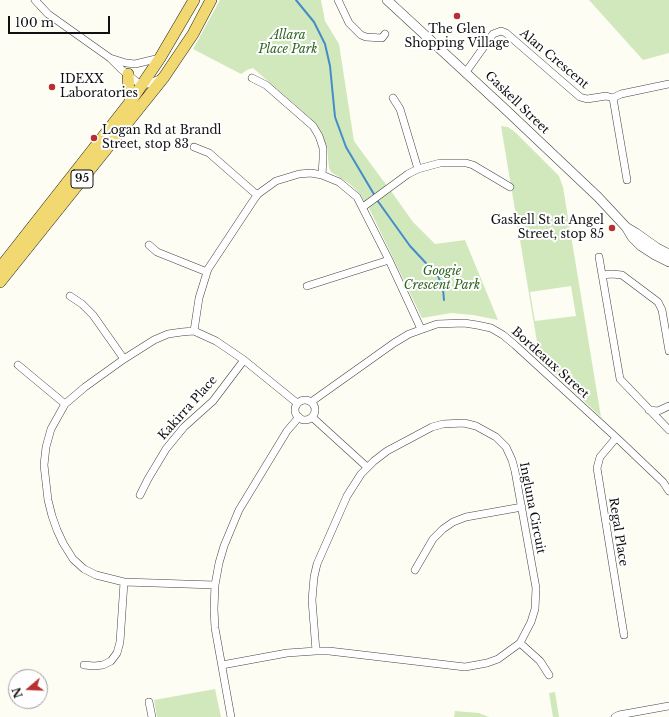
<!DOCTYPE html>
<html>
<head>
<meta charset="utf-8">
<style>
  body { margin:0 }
  #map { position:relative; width:669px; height:717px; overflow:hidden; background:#fefdf3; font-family:"Libre Baskerville",serif }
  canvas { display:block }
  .north { position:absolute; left:8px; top:669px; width:40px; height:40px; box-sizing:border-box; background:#fff; border:1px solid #9f9f9f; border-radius:50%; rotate:251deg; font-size:11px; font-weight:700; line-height:16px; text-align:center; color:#101010 }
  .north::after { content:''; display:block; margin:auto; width:14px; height:18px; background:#b92e2e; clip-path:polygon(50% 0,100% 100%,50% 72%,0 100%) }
  .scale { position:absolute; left:8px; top:16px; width:102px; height:18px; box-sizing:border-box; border:2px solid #101010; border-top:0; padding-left:5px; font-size:12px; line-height:14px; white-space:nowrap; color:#101010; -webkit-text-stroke:3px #fff; paint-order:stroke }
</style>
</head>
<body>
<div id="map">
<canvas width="669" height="717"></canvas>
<div class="north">N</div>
<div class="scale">100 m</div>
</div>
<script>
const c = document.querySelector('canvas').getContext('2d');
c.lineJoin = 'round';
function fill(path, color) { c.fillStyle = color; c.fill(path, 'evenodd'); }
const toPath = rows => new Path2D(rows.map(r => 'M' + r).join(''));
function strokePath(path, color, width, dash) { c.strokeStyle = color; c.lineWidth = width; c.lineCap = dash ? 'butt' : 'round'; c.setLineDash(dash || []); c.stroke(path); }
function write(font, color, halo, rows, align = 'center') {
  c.font = font + ' "Libre Baskerville",serif'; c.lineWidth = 4; c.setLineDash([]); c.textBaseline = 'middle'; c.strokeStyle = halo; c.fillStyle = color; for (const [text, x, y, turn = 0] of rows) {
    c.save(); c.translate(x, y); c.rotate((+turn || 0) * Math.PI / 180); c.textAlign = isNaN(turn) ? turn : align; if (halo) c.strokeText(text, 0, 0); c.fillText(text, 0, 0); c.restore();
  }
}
const green = toPath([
  [220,0,321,0,325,21,339,44,354,141,387,186,365,203,361,195,350,184,331,172,329,168,327,147,316,125,309,117,253,68,247,70,241,74,193,49],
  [589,0,669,0,669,53,643,60],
  [501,126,508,127,515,132,559,176,563,187,601,417,540,360],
  [571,286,576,316,535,321,530,292],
  [391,191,413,222,435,244,465,240,498,320,473,315,451,313,422,318,368,206],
  [215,689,221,717,157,717,154,700],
  [555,692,559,717,553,717,549,693],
  [455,711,479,713,489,717,454,717]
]);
const stream = toPath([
  [296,0,314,22,325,44,330,66,335,117,346,147,375,196],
  [377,200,410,246,438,276,443,289,444,300]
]);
const minor = toPath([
  [35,0,48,14,110,58,121,69,137,82,143,84,148,84,164,77],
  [338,0,349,23,361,35,366,37,382,38,385,34],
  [110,58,126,63,135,64,160,58],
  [466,72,493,34,501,31,506,33,580,97,587,99,606,96,613,98,621,94,669,84],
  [252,78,266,85,313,126,319,136,323,148,323,159,322,175],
  [393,98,400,109,418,169],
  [613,98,627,180],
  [194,147,209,153,257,195],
  [363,207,408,174,418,169,440,163,466,163,473,165,510,187],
  [149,245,157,252,207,272],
  [599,257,620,379,669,430],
  [602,275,612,274,622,275,658,302,662,310,669,351],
  [307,286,389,260],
  [70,296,82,304,93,315,124,359],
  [194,331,199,298,208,269,253,201,258,194,276,181,299,174,311,173,322,175,339,182,357,197,389,260,421,329],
  [18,365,65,404],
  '295 410a10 10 0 1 1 20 0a10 10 0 1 1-20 0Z',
  [311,402,394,343,409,334,437,324,464,323,477,325,491,328,503,335,515,345,620,441,663,482,669,491],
  [649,410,658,411,669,406],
  [312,417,367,467],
  [616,438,600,457,597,468,624,635],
  [140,495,148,479,166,449,184,427,213,401,244,360],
  [415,570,433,539,443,529,453,522,466,517,522,507],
  [215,585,124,582,96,575,84,569,73,559,63,543,57,530,52,516,48,500,44,465,46,447,51,429,65,404,85,387,124,359,154,340,168,334,182,332,194,331,216,341,244,360,297,403],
  [520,643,540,661,549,675],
  [84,665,94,666,103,665,111,661,117,653,120,642,124,582],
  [222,665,287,653,316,651,329,651,465,667,487,663,498,659,520,643,531,622,535,609,536,588,515,471,512,460,506,447,496,437,476,426,464,423,443,424,432,427,387,451,374,461,361,474,347,496,317,564,314,577,312,600,316,651],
  [149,702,152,717],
  [231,717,215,628,214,609,215,585,219,563,224,546,239,510,287,431,299,417],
  [615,717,619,715,669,706]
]);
const tertiary = toPath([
  [387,0,505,109,598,197,626,227,632,237,641,246,655,255,669,262],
  [626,227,636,233,657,248,669,254]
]);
const primary = toPath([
  [128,74,129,93,131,101],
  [0,268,131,101,160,58,194,0],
  [0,282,164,77,193,34,211,0]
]);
const markers = [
  [457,16,4,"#b92e2e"],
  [52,87,4,"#b92e2e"],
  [94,138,4,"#b92e2e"],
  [612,228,4,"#b92e2e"]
];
const shields = [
  [82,179,22]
];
const shieldNames = [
  ["95",82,179]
];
const poiNames = [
  ["The Glen",457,30,"center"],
  ["Shopping Village",457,44,"center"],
  ["IDEXX",60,80],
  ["Laboratories",60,94],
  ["Logan Rd at Brandl",102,131],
  ["Street, stop 83",102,145],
  ["Gaskell St at Angel",604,221,"right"],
  ["Street, stop 85",604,235,"right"]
];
const parkNames = [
  ["Allara",288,36],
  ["Place Park",288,50],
  ["Googie",442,272],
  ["Crescent Park",442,286]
];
const streetNames = [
  ["Alan Crescent",554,59,40],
  ["Gaskell Street",517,103,44],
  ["Bordeaux Street",550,363,42],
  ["Kakirra Place",188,408,-48],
  ["Ingluna Circuit",532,508,79],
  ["Regal Place",618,532,81]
];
fill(green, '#d1e8bd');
strokePath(stream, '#448cc7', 2);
strokePath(minor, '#434343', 8);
strokePath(tertiary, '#434343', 10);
strokePath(primary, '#212121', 12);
strokePath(minor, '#fff', 7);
strokePath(tertiary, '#fff', 9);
strokePath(primary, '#f1d870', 11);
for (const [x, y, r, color] of markers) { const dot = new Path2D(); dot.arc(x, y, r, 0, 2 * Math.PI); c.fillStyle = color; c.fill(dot); strokePath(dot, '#fff', 1.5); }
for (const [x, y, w] of shields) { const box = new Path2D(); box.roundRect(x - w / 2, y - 9, w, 18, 3); c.fillStyle = '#fff'; c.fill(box); strokePath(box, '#101010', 1); }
write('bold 11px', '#101010', null, shieldNames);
write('12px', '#101010', '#fff', poiNames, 'left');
write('italic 12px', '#2d6522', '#fff', parkNames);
write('12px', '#101010', '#fff', streetNames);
</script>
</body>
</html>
